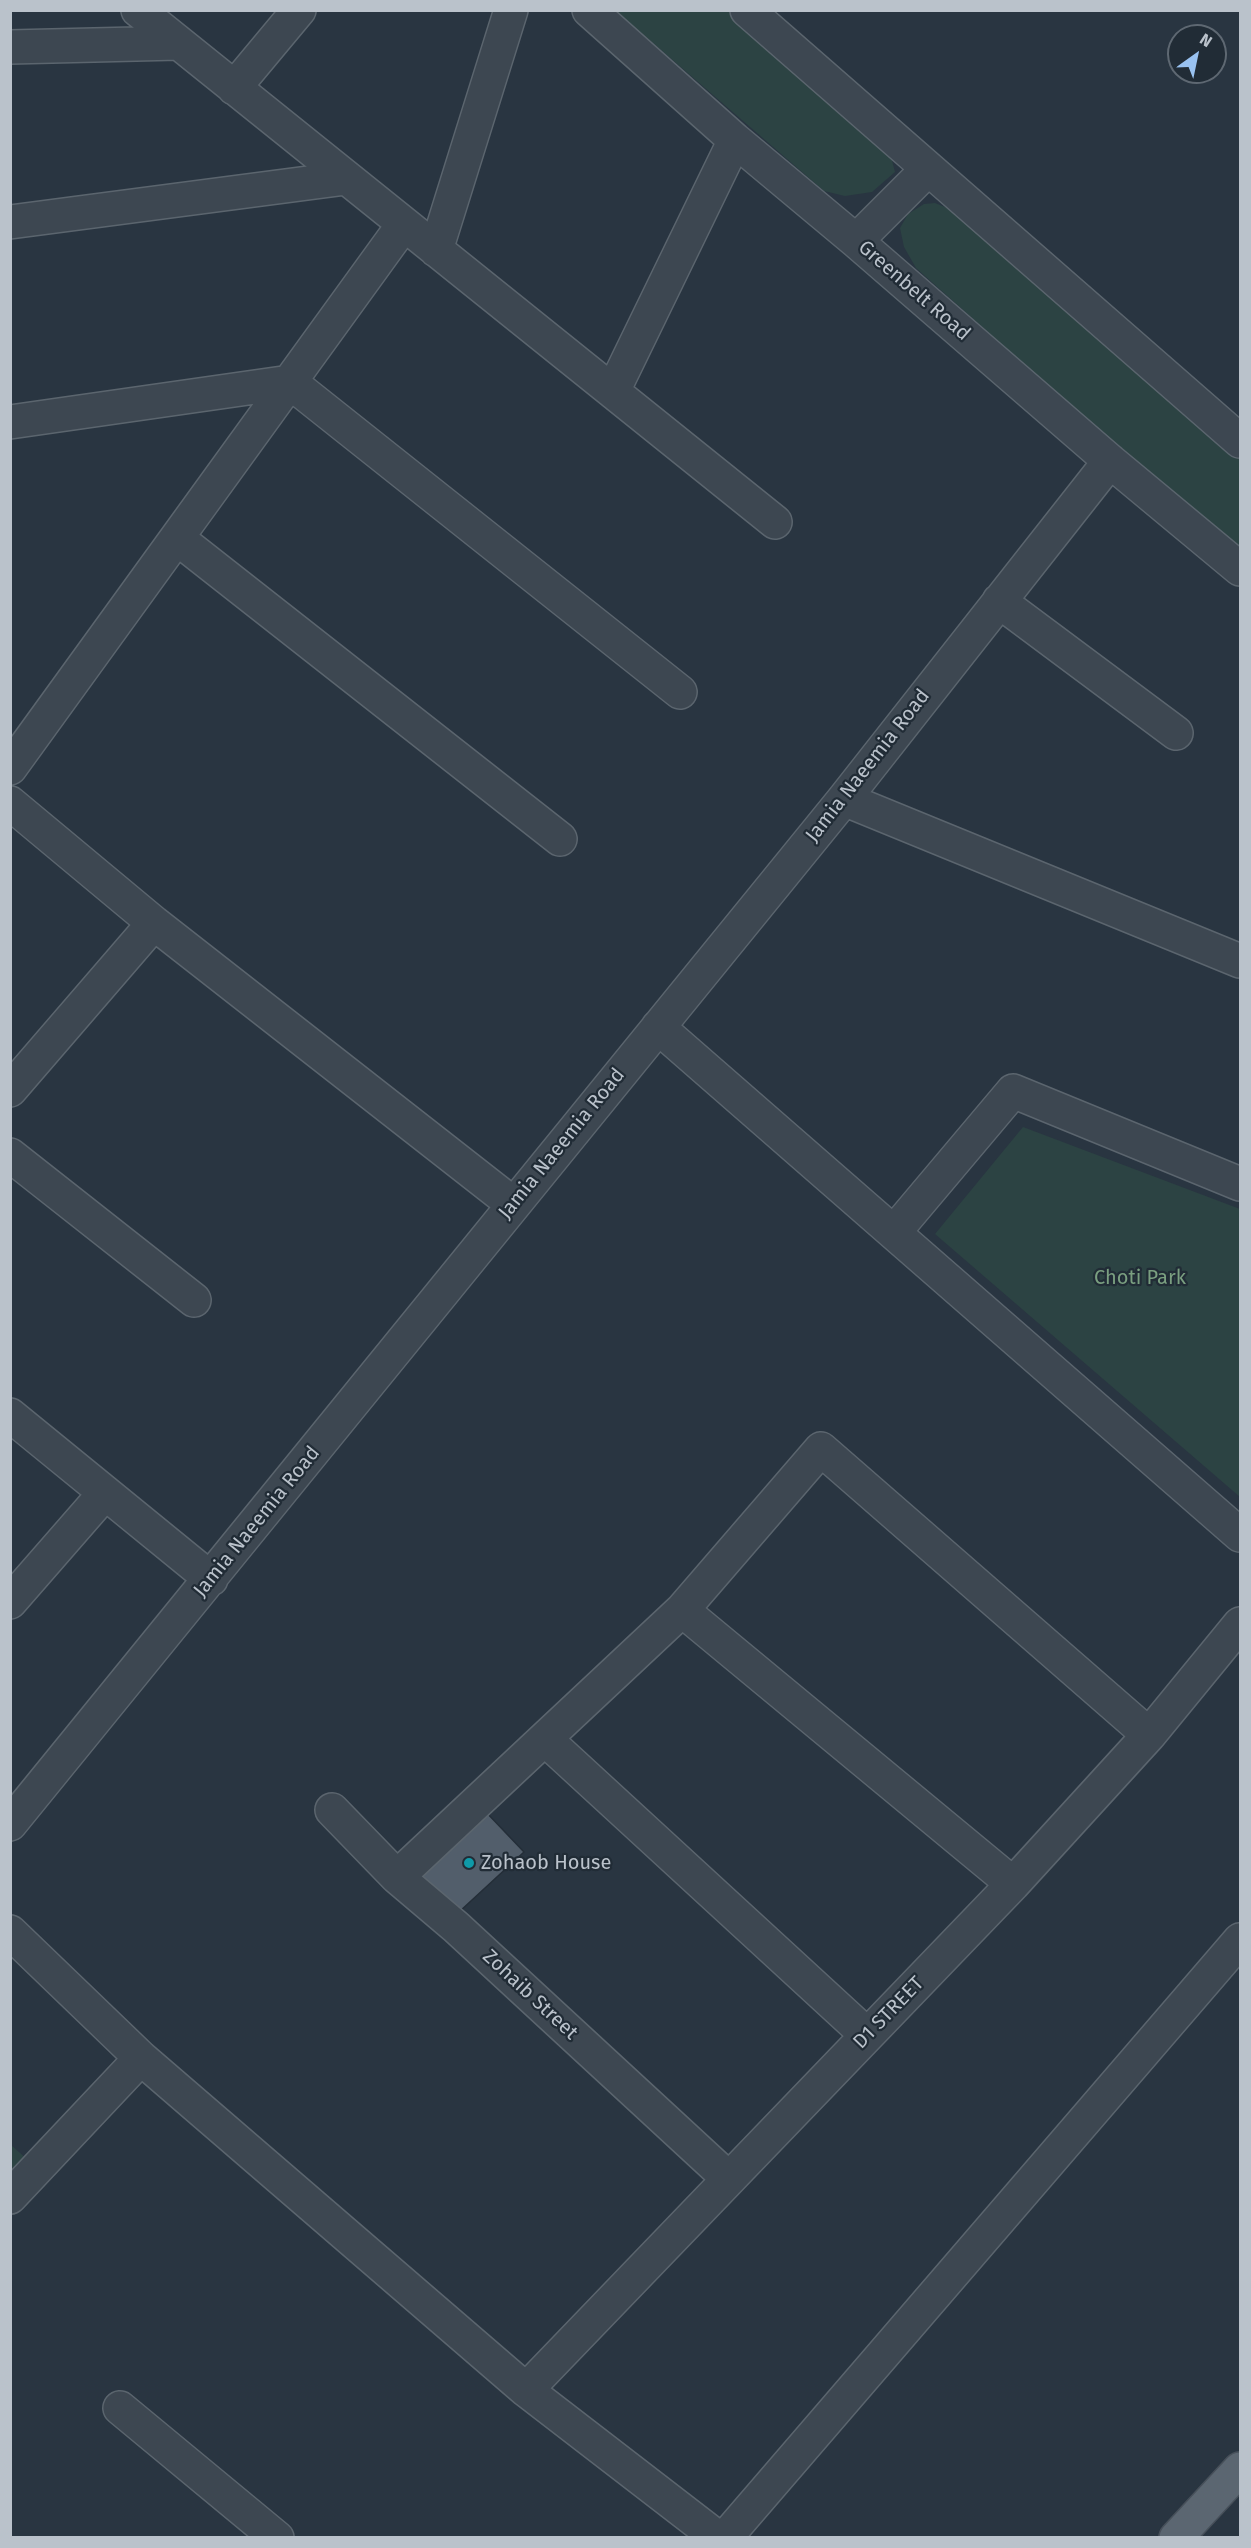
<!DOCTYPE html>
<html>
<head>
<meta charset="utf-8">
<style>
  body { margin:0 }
  #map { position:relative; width:1251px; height:2548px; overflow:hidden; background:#293541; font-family:"Fira Sans",sans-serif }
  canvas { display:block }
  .frame { position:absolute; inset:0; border:12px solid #bac2cb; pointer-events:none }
  .north { position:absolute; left:1167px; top:24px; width:60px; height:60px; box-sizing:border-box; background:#212c36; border:2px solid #5e6872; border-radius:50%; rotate:33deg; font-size:16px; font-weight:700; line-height:24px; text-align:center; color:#bac2cb }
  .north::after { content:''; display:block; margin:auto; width:21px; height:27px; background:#99c2f1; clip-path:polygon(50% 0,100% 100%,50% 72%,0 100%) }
</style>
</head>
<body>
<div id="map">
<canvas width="1251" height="2548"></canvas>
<div class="frame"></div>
<div class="north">N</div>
</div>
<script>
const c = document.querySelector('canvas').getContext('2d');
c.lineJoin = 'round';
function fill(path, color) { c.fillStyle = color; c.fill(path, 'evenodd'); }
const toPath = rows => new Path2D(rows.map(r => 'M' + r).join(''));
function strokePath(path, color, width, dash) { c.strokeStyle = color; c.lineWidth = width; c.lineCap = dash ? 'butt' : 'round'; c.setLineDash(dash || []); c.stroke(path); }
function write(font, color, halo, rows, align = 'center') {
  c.font = font + ' "Fira Sans",sans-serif'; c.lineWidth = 4.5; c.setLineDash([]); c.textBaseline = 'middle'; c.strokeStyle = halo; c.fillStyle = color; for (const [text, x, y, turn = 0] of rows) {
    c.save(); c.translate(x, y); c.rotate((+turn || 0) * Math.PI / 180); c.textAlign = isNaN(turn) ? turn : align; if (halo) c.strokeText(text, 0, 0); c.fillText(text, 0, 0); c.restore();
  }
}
const green = toPath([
  [616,11,735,11,890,153,895,172,872,192,845,196,824,191],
  [935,203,960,213,1240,457,1240,548,1123,452,916,268,904,247,900,228,908,214,924,204],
  [1023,1127,1240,1209,1240,1497,935,1234],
  [11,2145,37,2168,11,2197]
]);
const building = toPath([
  [485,1811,524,1852,459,1912,413,1874,485,1811]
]);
const minor = toPath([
  [138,10,775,522],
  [589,10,735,140,856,241,1110,461,1240,569],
  [747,10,1240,441],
  [10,47,178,43],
  [234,88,299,10],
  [10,222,346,178],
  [856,241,928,169],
  [436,250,511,10],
  [613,391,735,140],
  [10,422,290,382,680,692],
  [177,538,560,839],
  [999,601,1176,733],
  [10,768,404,224],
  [844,799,1240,961],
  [10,803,154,923,513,1204],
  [658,1027,1240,1535],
  [10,1090,154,923],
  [10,1155,194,1300],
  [895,1231,1013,1091,1240,1184],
  [10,1415,211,1579],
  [10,1602,105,1493],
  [682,1610,1013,1884],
  [545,1739,867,2035],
  [332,1810,397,1877,456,1927,729,2179],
  [10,1824,844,799,1110,461],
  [397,1877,682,1610,821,1449,1149,1735],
  [10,1932,141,2058,526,2390,718,2538],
  [10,2197,141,2058],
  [526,2390,1013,1884,1149,1735,1240,1624],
  [120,2408,277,2538],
  [725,2538,1240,1940]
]);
const major = toPath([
  [1176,2538,1240,2469]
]);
const markers = [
  [469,1863,6,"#0f9aa8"]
];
const streetNames = [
  ["Greenbelt Road",914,291,41],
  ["Jamia Naeemia Road",868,766,-52],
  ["Jamia Naeemia Road",562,1144,-51],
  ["Jamia Naeemia Road",257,1522,-51],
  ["Zohaib Street",530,1995,43],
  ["D1 STREET",889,2013,-46]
];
const parkNames = [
  ["Choti Park",1140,1278]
];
const poiNames = [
  ["Zohaob House",481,1863]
];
fill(green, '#2c4343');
fill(building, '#525e6b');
strokePath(building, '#242e38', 1.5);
strokePath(minor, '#5b656e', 36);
strokePath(major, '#47505a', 36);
strokePath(minor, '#3d4751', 33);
strokePath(major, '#5b6671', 33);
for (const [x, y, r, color] of markers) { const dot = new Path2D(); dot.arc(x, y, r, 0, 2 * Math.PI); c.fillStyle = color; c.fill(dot); strokePath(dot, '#212c36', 2); }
write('20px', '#bac2cb', '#212c36', streetNames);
write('20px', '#7a9f80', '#212c36', parkNames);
write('20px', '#bac2cb', '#212c36', poiNames, 'left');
</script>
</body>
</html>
